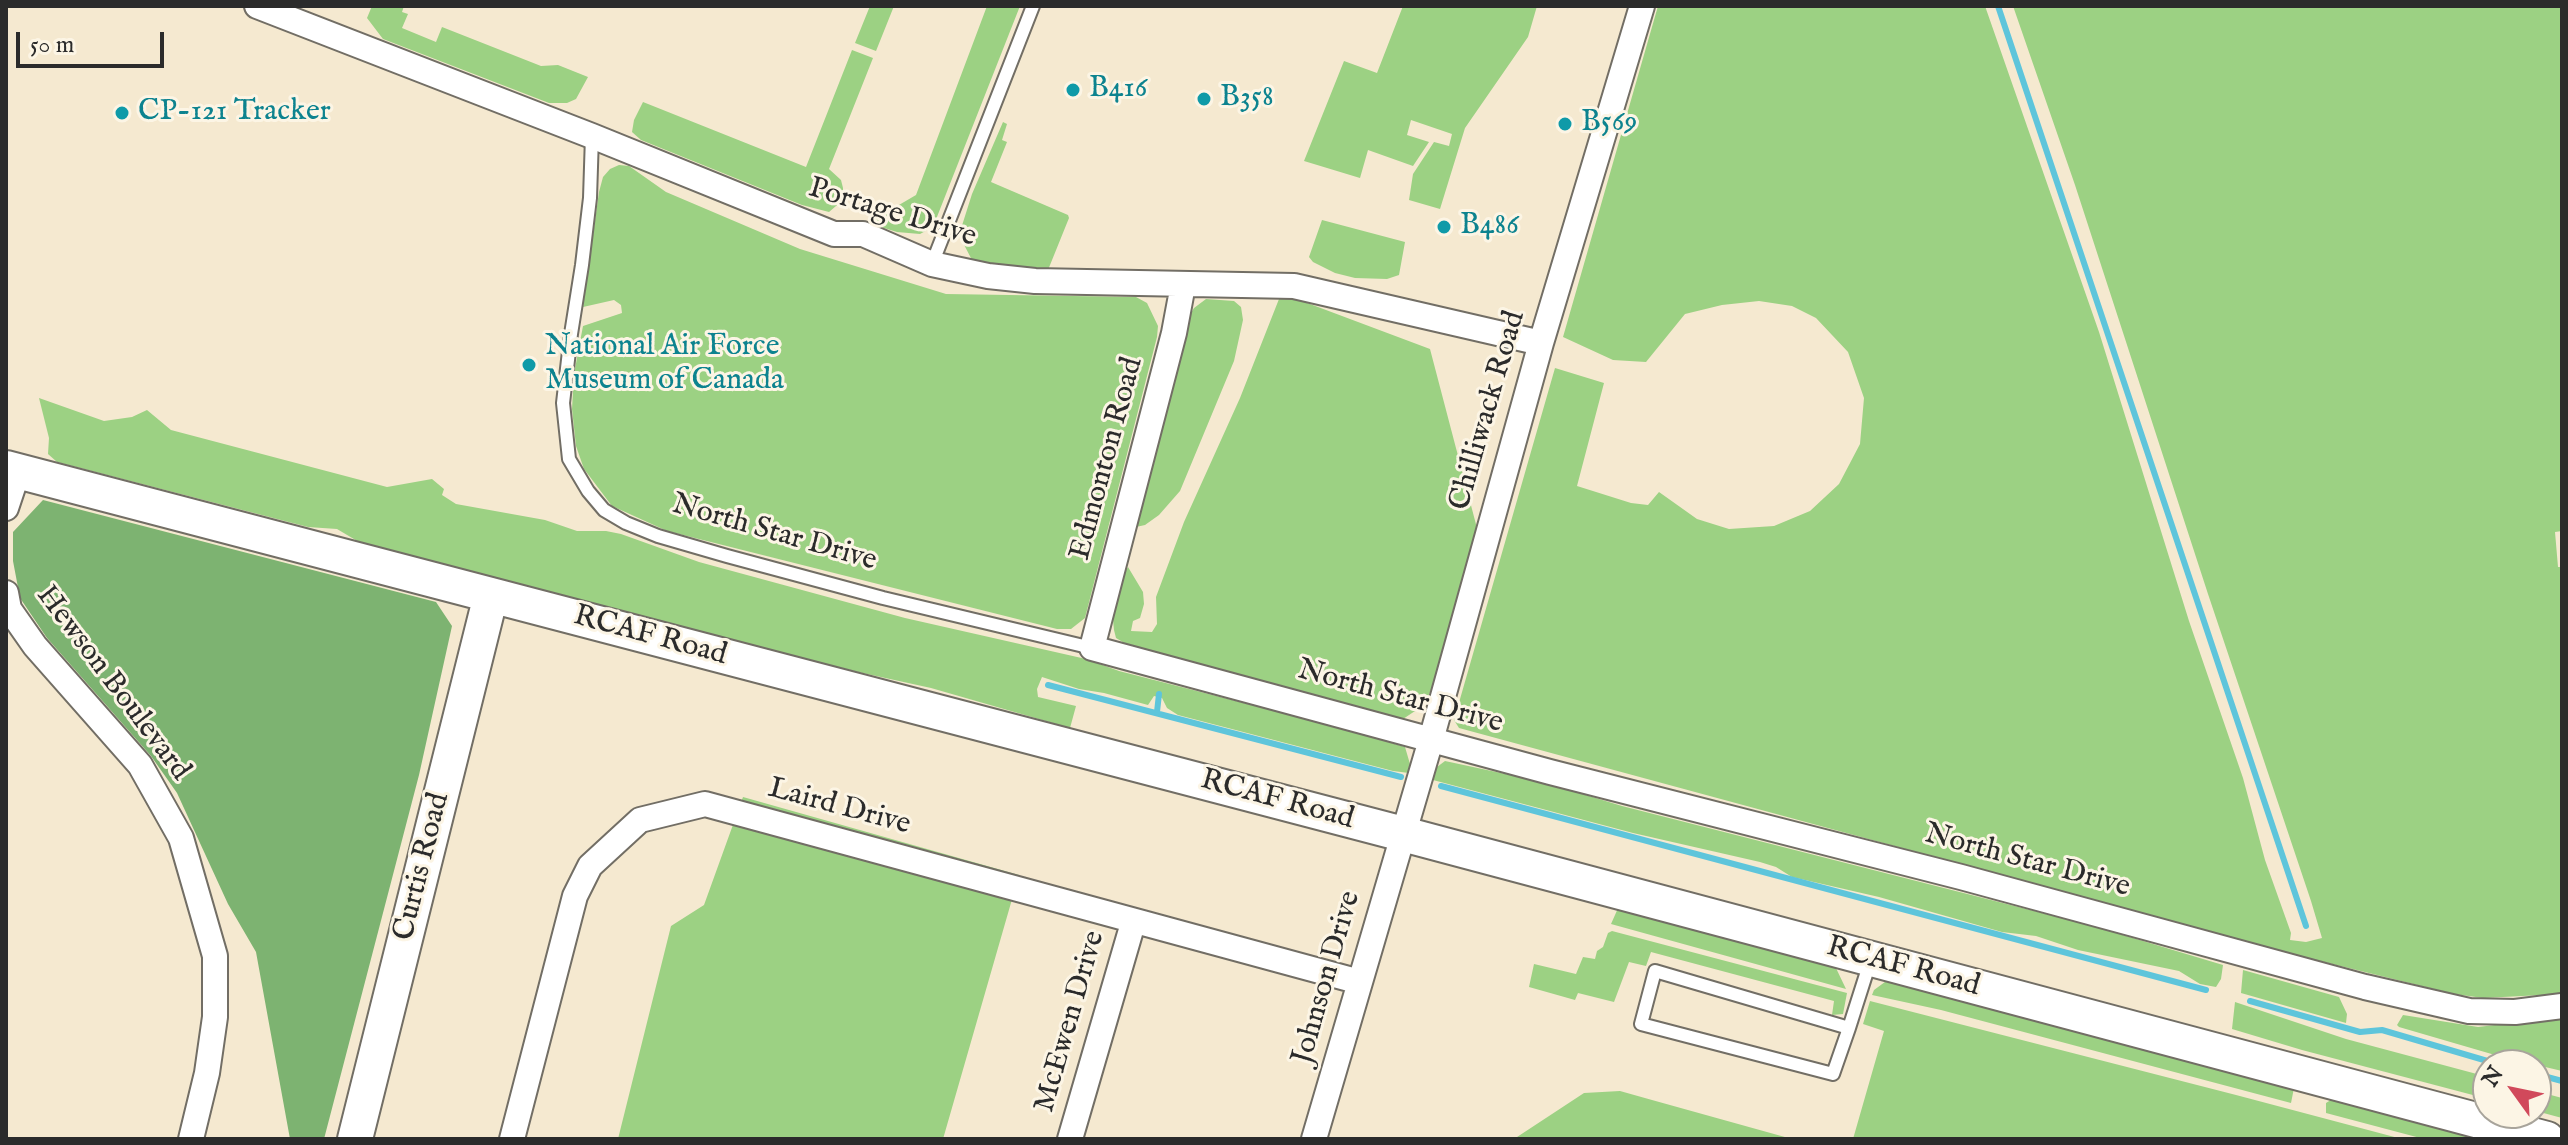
<!DOCTYPE html>
<html>
<head>
<meta charset="utf-8">
<style>
  body { margin:0 }
  #map { position:relative; width:2568px; height:1145px; overflow:hidden; background:#f5e9d0; font-family:"IM FELL English",serif }
  canvas { display:block }
  .frame { position:absolute; inset:0; border:8px solid #2b2b2b; pointer-events:none }
  .north { position:absolute; left:2472px; top:1049px; width:80px; height:80px; box-sizing:border-box; background:#fcf5e5; border:2px solid #a8a49b; border-radius:50%; rotate:303deg; font-size:22px; font-weight:700; line-height:32px; text-align:center; color:#2b2b2b }
  .north::after { content:''; display:block; margin:auto; width:28px; height:36px; background:#d1495b; clip-path:polygon(50% 0,100% 100%,50% 72%,0 100%) }
  .scale { position:absolute; left:16px; top:32px; width:148px; height:36px; box-sizing:border-box; border:4px solid #2b2b2b; border-top:0; padding-left:10px; font-size:24px; line-height:28px; white-space:nowrap; color:#2b2b2b; -webkit-text-stroke:6px #fcf5e5; paint-order:stroke }
</style>
</head>
<body>
<div id="map">
<canvas width="2568" height="1145"></canvas>
<div class="frame"></div>
<div class="north">N</div>
<div class="scale">50 m</div>
</div>
<script>
const c = document.querySelector('canvas').getContext('2d');
c.lineJoin = 'round';
function fill(path, color) { c.fillStyle = color; c.fill(path, 'evenodd'); }
const toPath = rows => new Path2D(rows.map(r => 'M' + r).join(''));
function strokePath(path, color, width, dash) { c.strokeStyle = color; c.lineWidth = width; c.lineCap = dash ? 'butt' : 'round'; c.setLineDash(dash || []); c.stroke(path); }
function write(font, color, halo, rows, align = 'center') {
  c.font = font + ' "IM FELL English",serif'; c.lineWidth = 6; c.setLineDash([]); c.textBaseline = 'middle'; c.strokeStyle = halo; c.fillStyle = color; for (const [text, x, y, turn = 0] of rows) {
    c.save(); c.translate(x, y); c.rotate((+turn || 0) * Math.PI / 180); c.textAlign = isNaN(turn) ? turn : align; if (halo) c.strokeText(text, 0, 0); c.fillText(text, 0, 0); c.restore();
  }
}
const green = toPath([
  [372,6,404,6,402,12,408,14,402,28,436,42,442,27,541,66,558,65,588,77,576,99,567,103,549,103,383,39,367,18],
  [870,6,894,6,876,51,855,43],
  [987,6,1020,6,933,227,920,234,897,232,871,224,875,219,916,195],
  [1403,6,1537,6,1528,37,1465,128,1440,209,1409,200,1413,174,1434,142,1449,146,1452,134,1411,120,1407,135,1429,142,1413,166,1368,150,1360,178,1304,161,1344,61,1377,73],
  [1658,6,1985,6,2099,332,2189,621,2243,778,2265,860,2291,933,2290,940,2306,942,2322,938,2311,901,2208,594,2075,185,2013,6,2562,6,2562,531,2555,532,2558,567,2562,567,2562,994,2483,998,2454,994,2300,956,1459,728,1454,720,1555,368,1604,383,1577,486,1631,503,1648,505,1659,492,1697,519,1729,529,1774,526,1810,511,1839,484,1860,444,1864,398,1848,352,1816,318,1792,306,1759,301,1722,305,1685,314,1646,362,1613,360,1563,337],
  [852,50,873,58,829,169,841,180,843,188,843,200,829,212,802,205,641,140,632,132,634,120,643,102,806,167],
  [1003,122,1007,124,1002,140,1007,142,991,182,1068,215,1069,218,1048,270,973,262,959,235,972,194],
  [619,165,629,166,666,192,800,249,946,294,1136,297,1147,303,1158,326,1157,337,1085,618,1071,629,1057,629,667,531,612,506,584,469,576,446,572,409,574,374,583,326,622,313,621,305,614,300,583,307,599,192,603,177,610,169],
  [1322,220,1405,242,1399,275,1387,279,1355,278,1335,273,1313,262,1309,257],
  [1294,298,1430,349,1478,532,1434,683,1427,699,1418,709,1403,719,1131,647,1116,638,1114,630,1112,609,1121,580,1128,567,1143,592,1144,604,1140,618,1133,621,1131,631,1152,632,1157,624,1156,597,1184,522,1240,398,1279,299],
  [1206,299,1234,301,1241,307,1243,320,1234,361,1180,491,1159,515,1145,525,1136,527,1188,318,1194,308],
  [39,398,104,421,132,417,147,410,171,430,387,487,432,479,444,489,442,495,456,504,545,520,577,531,606,531,621,534,699,562,905,618,1086,659,1119,671,1337,727,1405,747,1410,764,1409,773,1393,771,1178,715,1167,708,1162,698,1154,696,1148,705,1104,693,1079,689,1042,677,1037,689,1038,697,1076,706,1070,728,931,688,858,672,655,621,364,545,337,529,308,527,57,462,48,454,49,438],
  [1445,761,1543,782,1622,806,2093,926,2223,965,2221,979,2216,987,2200,984,2179,971,2078,950,2036,936,2002,932,1879,897,1792,877,1776,867,1760,862,1633,833,1433,780,1437,767],
  [743,797,1019,875,943,1139,618,1139,671,926,704,905],
  [1619,906,1835,966,1846,989,1611,924],
  [1612,931,1847,993,1843,1014,1832,1015,1834,1001,1651,952,1646,966,1629,962,1614,1002,1578,993,1575,1000,1529,987,1534,964,1576,974,1583,957,1595,959,1597,951,1603,947,1608,933],
  [2243,970,2339,997,2347,1014,2346,1023,2241,993],
  [1889,979,2294,1088,2291,1103,1941,1010,1872,995,1874,990],
  [1870,1001,2236,1095,2402,1139,1853,1139,1884,1031,1863,1024],
  [2235,1002,2346,1039,2488,1077,2488,1099,2302,1050,2232,1029],
  [2403,1015,2478,1027,2562,1017,2562,1071,2495,1055,2399,1027,2397,1025],
  [1620,1091,1652,1100,1792,1139,1514,1139,1584,1093],
  [2536,1091,2562,1098,2562,1118,2536,1111],
  [2334,1098,2495,1139,2424,1139,2326,1113,2326,1103]
]);
const forest = toPath([
  [43,500,436,602,452,626,419,775,324,1139,290,1139,256,952,228,904,177,793,151,756,47,638,20,598,13,561,13,532]
]);
const stream = toPath([
  [1998,6,2306,926],
  [1048,685,1401,777],
  [1157,712,1159,694],
  [1441,786,2206,990],
  [2250,1001,2360,1032,2382,1030,2501,1065],
  [2536,1074,2562,1081]
]);
const service = toPath([
  [592,136,590,198,582,265,571,334,563,403,569,459,588,491,604,510,626,523,658,536,727,556,883,598,1092,648],
  [932,264,1033,6],
  [1849,1028,1833,1074,1641,1024,1655,971,1849,1028,1870,962]
]);
const minor = toPath([
  [257,6,592,136,834,234,863,234,932,264,988,276,1035,281,1294,286,1541,343],
  [1183,285,1174,333,1092,648,1550,772,1961,877,2365,987,2469,1011,2515,1012,2562,1006],
  [6,508,18,472],
  [6,593,9,609,35,646,140,765,181,838,215,956,215,1017,207,1073,191,1139],
  [512,1139,575,896,590,866,640,820,705,804,1360,982],
  [1070,1139,1133,923],
  [1314,1139,1431,740,1541,343,1642,6]
]);
const secondary = toPath([
  [6,468,1403,834,2547,1139],
  [355,1139,491,595]
]);
const markers = [
  [1073,90,8,"#0f9aa8"],
  [1204,99,8,"#0f9aa8"],
  [122,113,8,"#0f9aa8"],
  [1565,124,8,"#0f9aa8"],
  [1444,227,8,"#0f9aa8"],
  [529,365,8,"#0f9aa8"]
];
const cultureNames = [
  ["B416",1089,90],
  ["B358",1220,99],
  ["CP-121 Tracker",138,113],
  ["B569",1581,124],
  ["B486",1460,227],
  ["National Air Force",545,348],
  ["Museum of Canada",545,382]
];
const streetNames = [
  ["Portage Drive",892,214,17],
  ["Chilliwack Road",1489,411,-74],
  ["Edmonton Road",1108,459,-75],
  ["North Star Drive",774,534,16],
  ["RCAF Road",650,637,15],
  ["Hewson Boulevard",112,684,53],
  ["North Star Drive",1400,698,15],
  ["RCAF Road",1277,801,15],
  ["Laird Drive",839,808,15],
  ["North Star Drive",2027,862,15],
  ["Curtis Road",423,867,-76],
  ["RCAF Road",1903,968,15],
  ["Johnson Drive",1328,978,-74],
  ["McEwen Drive",1071,1022,-74]
];
fill(green, '#9cd183');
fill(forest, '#7db371');
strokePath(stream, '#5ec5db', 6);
strokePath(service, '#726e65', 16);
strokePath(minor, '#726e65', 28);
strokePath(secondary, '#726e65', 38);
strokePath(service, '#fff', 12);
strokePath(minor, '#fff', 24);
strokePath(secondary, '#fff', 34);
for (const [x, y, r, color] of markers) { const dot = new Path2D(); dot.arc(x, y, r, 0, 2 * Math.PI); c.fillStyle = color; c.fill(dot); strokePath(dot, '#fcf5e5', 3); }
write('30px', '#0d838f', '#fcf5e5', cultureNames, 'left');
write('30px', '#2b2b2b', '#fcf5e5', streetNames);
</script>
</body>
</html>
